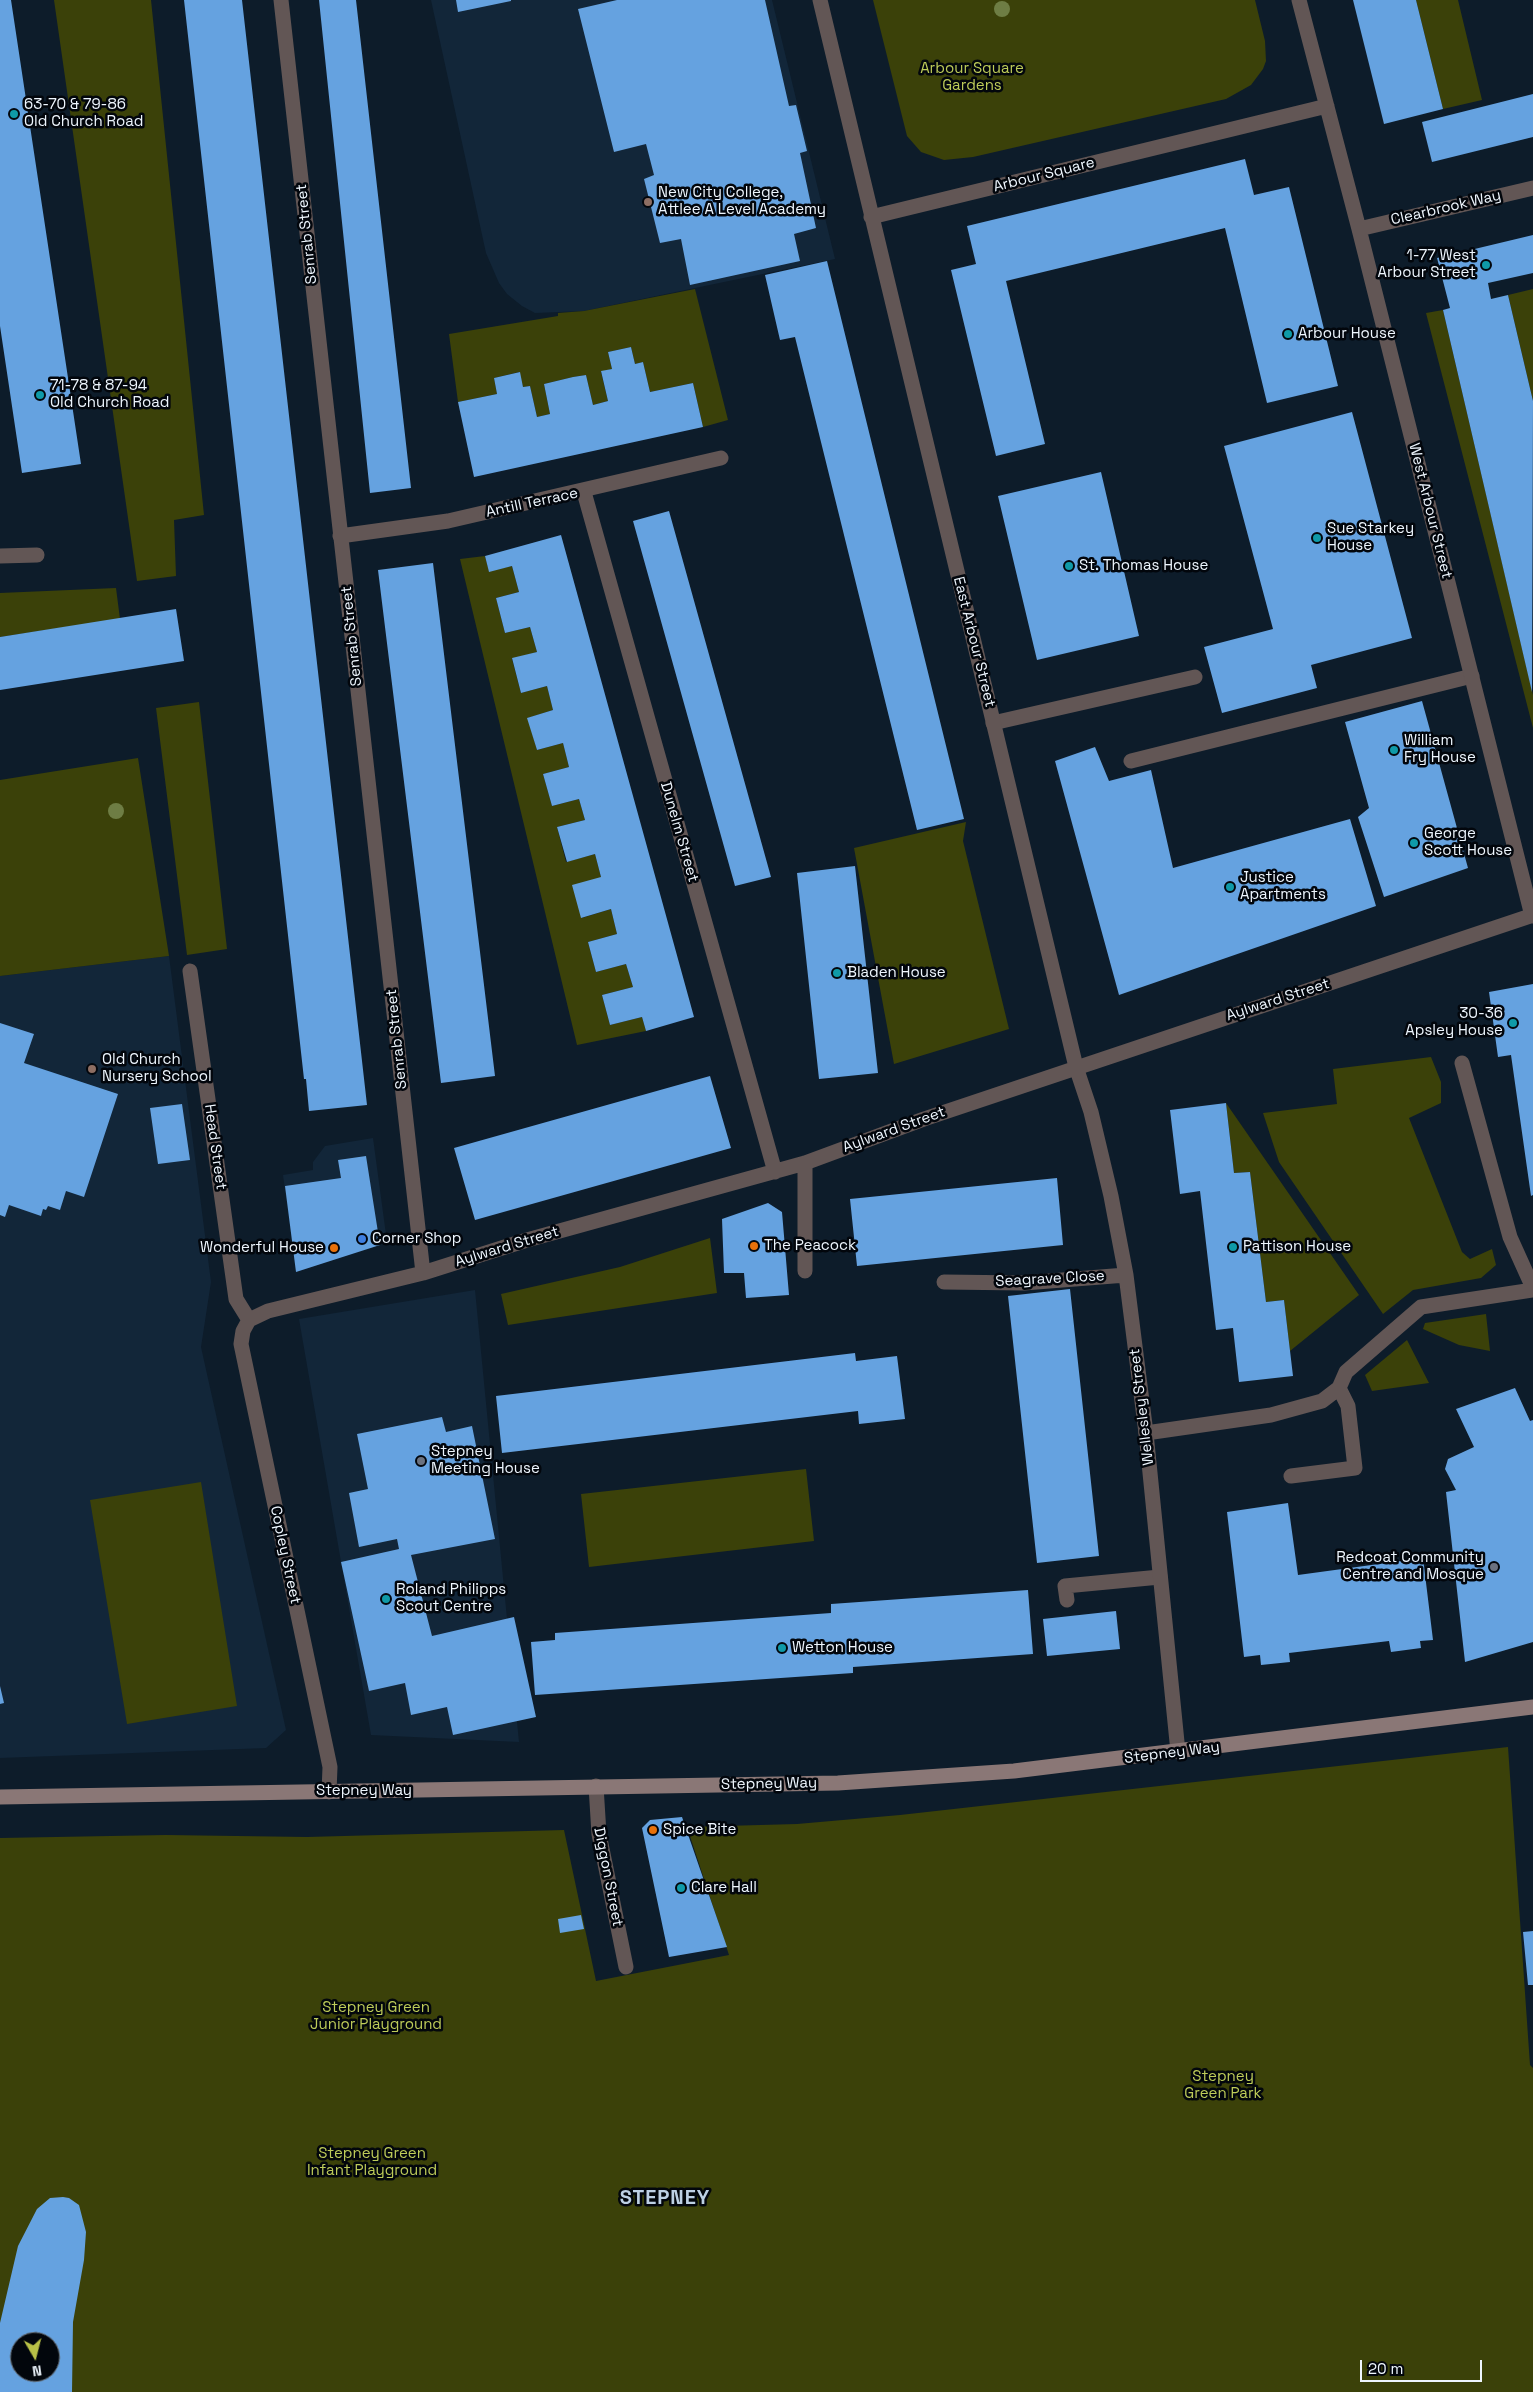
<!DOCTYPE html>
<html>
<head>
<meta charset="utf-8">
<style>
  body { margin:0 }
  #map { position:relative; width:1533px; height:2392px; overflow:hidden; background:#0d1c2a; font-family:"Space Grotesk",sans-serif }
  canvas { display:block }
  .north { position:absolute; left:10px; top:2332px; width:50px; height:50px; box-sizing:border-box; background:#02060c; border:1px solid #60666d; border-radius:50%; rotate:172deg; font-size:14px; font-weight:700; line-height:20px; text-align:center; color:#eef6fe }
  .north::after { content:''; display:block; margin:auto; width:18px; height:22px; background:#b8c147; clip-path:polygon(50% 0,100% 100%,50% 72%,0 100%) }
  .scale { position:absolute; left:1360px; top:2360px; width:122px; height:22px; box-sizing:border-box; border:2px solid #eef6fe; border-top:0; padding-left:6px; font-size:15px; line-height:18px; white-space:nowrap; color:#eef6fe; -webkit-text-stroke:4px #02060c; paint-order:stroke }
</style>
</head>
<body>
<div id="map">
<canvas width="1533" height="2392"></canvas>
<div class="north">N</div>
<div class="scale">20 m</div>
</div>
<script>
const c = document.querySelector('canvas').getContext('2d');
c.lineJoin = 'round';
function fill(path, color) { c.fillStyle = color; c.fill(path, 'evenodd'); }
const toPath = rows => new Path2D(rows.map(r => 'M' + r).join(''));
function strokePath(path, color, width, dash) { c.strokeStyle = color; c.lineWidth = width; c.lineCap = dash ? 'butt' : 'round'; c.setLineDash(dash || []); c.stroke(path); }
function write(font, color, halo, rows, align = 'center') {
  c.font = font + ' "Space Grotesk",sans-serif'; c.lineWidth = 5; c.setLineDash([]); c.textBaseline = 'middle'; c.strokeStyle = halo; c.fillStyle = color; for (const [text, x, y, turn = 0] of rows) {
    c.save(); c.translate(x, y); c.rotate((+turn || 0) * Math.PI / 180); c.textAlign = isNaN(turn) ? turn : align; if (halo) c.strokeText(text, 0, 0); c.fillText(text, 0, 0); c.restore();
  }
}
const built = toPath([
  [431,0,772,0,835,259,584,311,535,313,522,306,507,294,499,283,486,253],
  [169,956,211,1282,201,1347,286,1730,266,1748,0,1758,0,976],
  [373,1138,387,1242,296,1272,283,1175,313,1170,313,1162,325,1146],
  [475,1290,519,1742,371,1735,299,1319]
]);
const green = toPath([
  [54,0,151,0,204,515,174,520,176,576,137,581],
  [873,0,1255,0,1265,41,1266,61,1263,69,1251,85,1226,99,973,157,944,160,921,152,907,136],
  [1416,0,1458,0,1482,100,1443,109],
  [695,289,728,420,703,427,693,383,650,392,643,362,635,364,631,347,608,352,612,369,601,372,608,401,593,405,586,375,573,377,544,384,550,414,537,417,530,386,523,387,519,372,494,378,497,394,458,402,449,334,558,316,558,313,584,311],
  [1533,289,1533,401,1508,295],
  [1443,310,1533,695,1533,728,1426,313],
  [485,556,489,571,512,566,519,592,496,598,505,633,530,627,537,652,512,659,521,693,547,686,553,710,528,718,537,750,563,743,569,767,543,774,552,806,579,799,585,820,557,827,566,862,595,854,601,877,582,918,611,909,617,934,588,942,596,972,626,964,633,987,602,995,610,1025,642,1017,646,1031,577,1045,460,559],
  [116,588,120,619,0,637,0,593],
  [199,702,227,949,187,955,156,708],
  [138,758,169,956,0,976,0,780],
  [966,822,963,841,1009,1029,894,1064,854,848],
  [1431,1057,1441,1082,1441,1103,1409,1118,1462,1252,1470,1259,1492,1249,1496,1265,1481,1278,1413,1290,1383,1314,1279,1162,1263,1113,1337,1104,1333,1069],
  [1226,1103,1359,1295,1290,1351,1284,1300,1266,1302,1250,1172,1234,1173],
  [710,1238,717,1293,508,1325,501,1294,620,1267],
  [1486,1314,1490,1351,1459,1345,1423,1329,1425,1323],
  [1407,1340,1429,1383,1372,1391,1365,1375],
  [806,1469,814,1541,589,1567,581,1494],
  [201,1482,237,1706,127,1724,90,1500],
  [1508,1747,1530,2065,1533,2068,1533,2392,0,2392,0,1838,166,1835,307,1837,564,1830,596,1981,729,1955,687,1827,797,1824,900,1815],
  [20,2342,50,2342,50,2372,20,2372]
]);
const building = toPath([
  [0,0,11,0,81,464,22,473,0,326],
  [184,0,242,0,367,1105,309,1111,306,1079,304,1079],
  [319,0,356,0,411,488,370,493],
  [456,0,511,0,511,1,458,12],
  [617,0,765,0,789,106,796,105,807,151,800,153,816,228,794,234,800,261,690,285,681,239,660,243,644,179,654,175,646,144,614,152,578,9],
  [1353,0,1416,0,1443,109,1384,124],
  [1533,94,1533,137,1432,162,1422,122],
  [1245,159,1254,195,1289,187,1338,386,1267,403,1225,228,1006,281,1045,444,996,456,951,270,976,264,967,226],
  [1533,235,1533,273,1488,283,1491,299,1508,295,1533,401,1532,692,1443,310,1450,308,1437,258],
  [827,261,964,819,917,830,795,337,780,340,765,275],
  [631,347,635,364,643,362,650,392,693,383,703,427,474,477,458,402,497,394,494,378,520,372,523,387,530,386,537,417,550,414,544,384,573,377,586,375,593,405,608,401,601,371,612,369,608,352],
  [1352,412,1412,638,1311,665,1317,688,1222,713,1204,647,1273,629,1224,446],
  [1101,472,1139,636,1037,660,998,496],
  [669,511,771,877,735,886,633,521],
  [561,535,694,1017,646,1031,642,1017,610,1025,602,995,633,987,626,964,596,972,588,942,617,934,611,909,581,918,572,885,601,877,595,854,567,862,557,827,585,820,579,799,552,806,543,774,569,767,563,743,537,750,527,718,553,710,547,686,521,693,512,658,537,652,530,627,505,633,496,598,519,592,512,566,489,572,485,556],
  [433,563,495,1076,441,1083,378,570],
  [176,609,184,661,0,690,0,637],
  [1422,701,1468,868,1384,897,1358,817,1369,808,1345,722],
  [1095,747,1109,781,1151,770,1173,868,1350,819,1376,906,1119,995,1055,761],
  [855,866,878,1073,819,1079,797,873],
  [1533,984,1533,1195,1531,1196,1511,1055,1498,1057,1489,992],
  [0,1023,34,1034,24,1063,118,1094,84,1197,66,1191,60,1210,48,1206,46,1210,43,1209,41,1216,9,1205,5,1217,0,1215],
  [710,1076,731,1148,475,1220,454,1148],
  [1226,1103,1234,1173,1250,1172,1266,1302,1284,1300,1293,1376,1239,1382,1233,1328,1216,1330,1200,1191,1180,1194,1170,1110],
  [182,1104,190,1160,158,1164,150,1108],
  [366,1156,380,1245,296,1272,285,1186,341,1178,338,1160],
  [1057,1178,1063,1245,857,1266,850,1199],
  [768,1203,782,1212,789,1295,746,1298,744,1273,724,1273,722,1219],
  [1070,1289,1099,1556,1037,1563,1008,1296],
  [855,1353,856,1361,897,1356,905,1419,859,1424,858,1411,502,1453,496,1396],
  [1515,1388,1530,1421,1533,1420,1533,1642,1465,1662,1446,1492,1456,1490,1445,1469,1448,1459,1474,1447,1456,1409],
  [442,1417,446,1432,472,1426,495,1539,411,1555,432,1636,514,1617,536,1717,453,1735,447,1707,411,1715,405,1683,369,1691,341,1562,399,1549,397,1539,359,1547,349,1493,368,1489,357,1434],
  [1288,1503,1298,1575,1423,1558,1433,1640,1420,1641,1421,1648,1391,1652,1389,1641,1289,1653,1290,1662,1261,1665,1260,1655,1244,1657,1227,1512],
  [1028,1590,1033,1654,853,1667,853,1673,535,1695,531,1642,555,1640,555,1633,831,1613,831,1604],
  [1116,1611,1120,1649,1047,1656,1043,1619],
  [0,1686,4,1703,0,1704],
  [682,1817,727,1947,669,1957,642,1828,650,1820],
  [581,1915,584,1929,560,1933,558,1919],
  [1533,1931,1533,1985,1528,1985,1523,1932],
  [63,2197,69,2198,79,2205,86,2232,84,2260,73,2322,72,2392,0,2392,0,2323,18,2246,37,2209,50,2198],
  [20,2342,50,2342,50,2372,20,2372]
]);
const lane = toPath([
  [993,723,1195,677],
  [1131,761,1472,676],
  [1462,1063,1510,1237,1533,1288],
  [1146,1433,1271,1415,1322,1401,1339,1388],
  [1291,1476,1355,1468,1348,1406,1339,1388,1346,1372,1421,1307,1533,1290],
  [1067,1600,1065,1586,1160,1577]
]);
const street = toPath([
  [281,0,423,1273],
  [820,0,1076,1067,1091,1112,1111,1196,1126,1275,1146,1433,1178,1752],
  [1299,0,1359,229,1532,916],
  [871,217,1327,106],
  [1359,229,1533,188],
  [584,492,775,1172],
  [340,536,448,521,721,458],
  [0,556,37,555],
  [190,971,236,1299,249,1320],
  [805,1271,805,1163],
  [944,1282,1024,1283,1126,1275],
  [596,1786,599,1834,626,1967],
  [329,1792,330,1767,241,1344,243,1331,249,1320,268,1311,423,1273,527,1240,805,1163,924,1119,1533,915]
]);
const secondary = toPath([
  [0,1797,838,1783,1014,1771,1533,1707]
]);
const trees = [
  [1002,9],
  [116,811]
];
const markers = [
  [14,114,5,"#0f9aa8"],
  [648,202,5,"#8d6e63"],
  [1486,265,5,"#0f9aa8"],
  [1288,334,5,"#0f9aa8"],
  [40,395,5,"#0f9aa8"],
  [1317,538,5,"#0f9aa8"],
  [1069,566,5,"#0f9aa8"],
  [1394,750,5,"#0f9aa8"],
  [1414,843,5,"#0f9aa8"],
  [1230,887,5,"#0f9aa8"],
  [837,973,5,"#0f9aa8"],
  [1513,1023,5,"#0f9aa8"],
  [92,1069,5,"#8d6e63"],
  [362,1239,5,"#3f7fe0"],
  [754,1246,5,"#e8710a"],
  [1233,1247,5,"#0f9aa8"],
  [334,1248,5,"#e8710a"],
  [421,1461,5,"#6b7280"],
  [1494,1567,5,"#6b7280"],
  [386,1599,5,"#0f9aa8"],
  [782,1648,5,"#0f9aa8"],
  [653,1830,5,"#e8710a"],
  [681,1888,5,"#0f9aa8"]
];
const parkNames = [
  ["Arbour Square",972,69],
  ["Gardens",972,86],
  ["Stepney Green",376,2008],
  ["Junior Playground",376,2025],
  ["Stepney",1223,2077],
  ["Green Park",1223,2094],
  ["Stepney Green",372,2154],
  ["Infant Playground",372,2171]
];
const poiNames = [
  ["63-70 & 79-86",24,105],
  ["Old Church Road",24,122],
  ["New City College,",658,193],
  ["Attlee A Level Academy",658,210],
  ["1-77 West",1476,256,"right"],
  ["Arbour Street",1476,273,"right"],
  ["Arbour House",1298,334],
  ["71-78 & 87-94",50,386],
  ["Old Church Road",50,403],
  ["Sue Starkey",1327,529],
  ["House",1327,546],
  ["St. Thomas House",1079,566],
  ["William",1404,741],
  ["Fry House",1404,758],
  ["George",1424,834],
  ["Scott House",1424,851],
  ["Justice",1240,878],
  ["Apartments",1240,895],
  ["Bladen House",847,973],
  ["30-36",1503,1014,"right"],
  ["Apsley House",1503,1031,"right"],
  ["Old Church",102,1060],
  ["Nursery School",102,1077],
  ["Corner Shop",372,1239],
  ["The Peacock",764,1246],
  ["Pattison House",1243,1247],
  ["Wonderful House",324,1248,"right"],
  ["Stepney",431,1452],
  ["Meeting House",431,1469],
  ["Redcoat Community",1484,1558,"right"],
  ["Centre and Mosque",1484,1575,"right"],
  ["Roland Philipps",396,1590],
  ["Scout Centre",396,1607],
  ["Wetton House",792,1648],
  ["Spice Bite",663,1830],
  ["Clare Hall",691,1888]
];
const streetNames = [
  ["Arbour Square",1044,175,-14],
  ["Clearbrook Way",1446,208,-13],
  ["Senrab Street",307,234,-96],
  ["Antill Terrace",532,503,-12],
  ["West Arbour Street",1430,511,76],
  ["Senrab Street",352,636,-96],
  ["East Arbour Street",974,642,76],
  ["Dunelm Street",679,832,74],
  ["Aylward Street",1278,1000,-18],
  ["Senrab Street",397,1039,-96],
  ["Aylward Street",894,1130,-20],
  ["Head Street",215,1147,82],
  ["Aylward Street",507,1247,-17],
  ["Seagrave Close",1050,1279,-3],
  ["Wellesley Street",1142,1407,-97],
  ["Copley Street",285,1555,78],
  ["Stepney Way",1172,1753,-7],
  ["Stepney Way",769,1784,-1],
  ["Stepney Way",364,1791],
  ["Diggon Street",608,1877,79]
];
const districtNames = [
  ["STEPNEY",665,2199]
];
fill(built, '#122639');
fill(green, '#3b4109');
fill(building, '#65a2e0');
strokePath(lane, '#625655', 15);
strokePath(street, '#625655', 15);
strokePath(secondary, '#8a7776', 15);
c.fillStyle = '#6e7d44';
for (const [x, y] of trees) { c.beginPath(); c.arc(x, y, 8, 0, 2 * Math.PI); c.fill(); }
for (const [x, y, r, color] of markers) { const dot = new Path2D(); dot.arc(x, y, r, 0, 2 * Math.PI); c.fillStyle = color; c.fill(dot); strokePath(dot, '#02060c', 2); }
write('15px', '#becc59', '#02060c', parkNames);
write('15px', '#eef6fe', '#02060c', poiNames, 'left');
write('15px', '#eef6fe', '#02060c', streetNames);
c.letterSpacing = '1px';
write('bold 20px', '#bdd0e4', '#02060c', districtNames);
c.letterSpacing = '0px';
</script>
</body>
</html>
